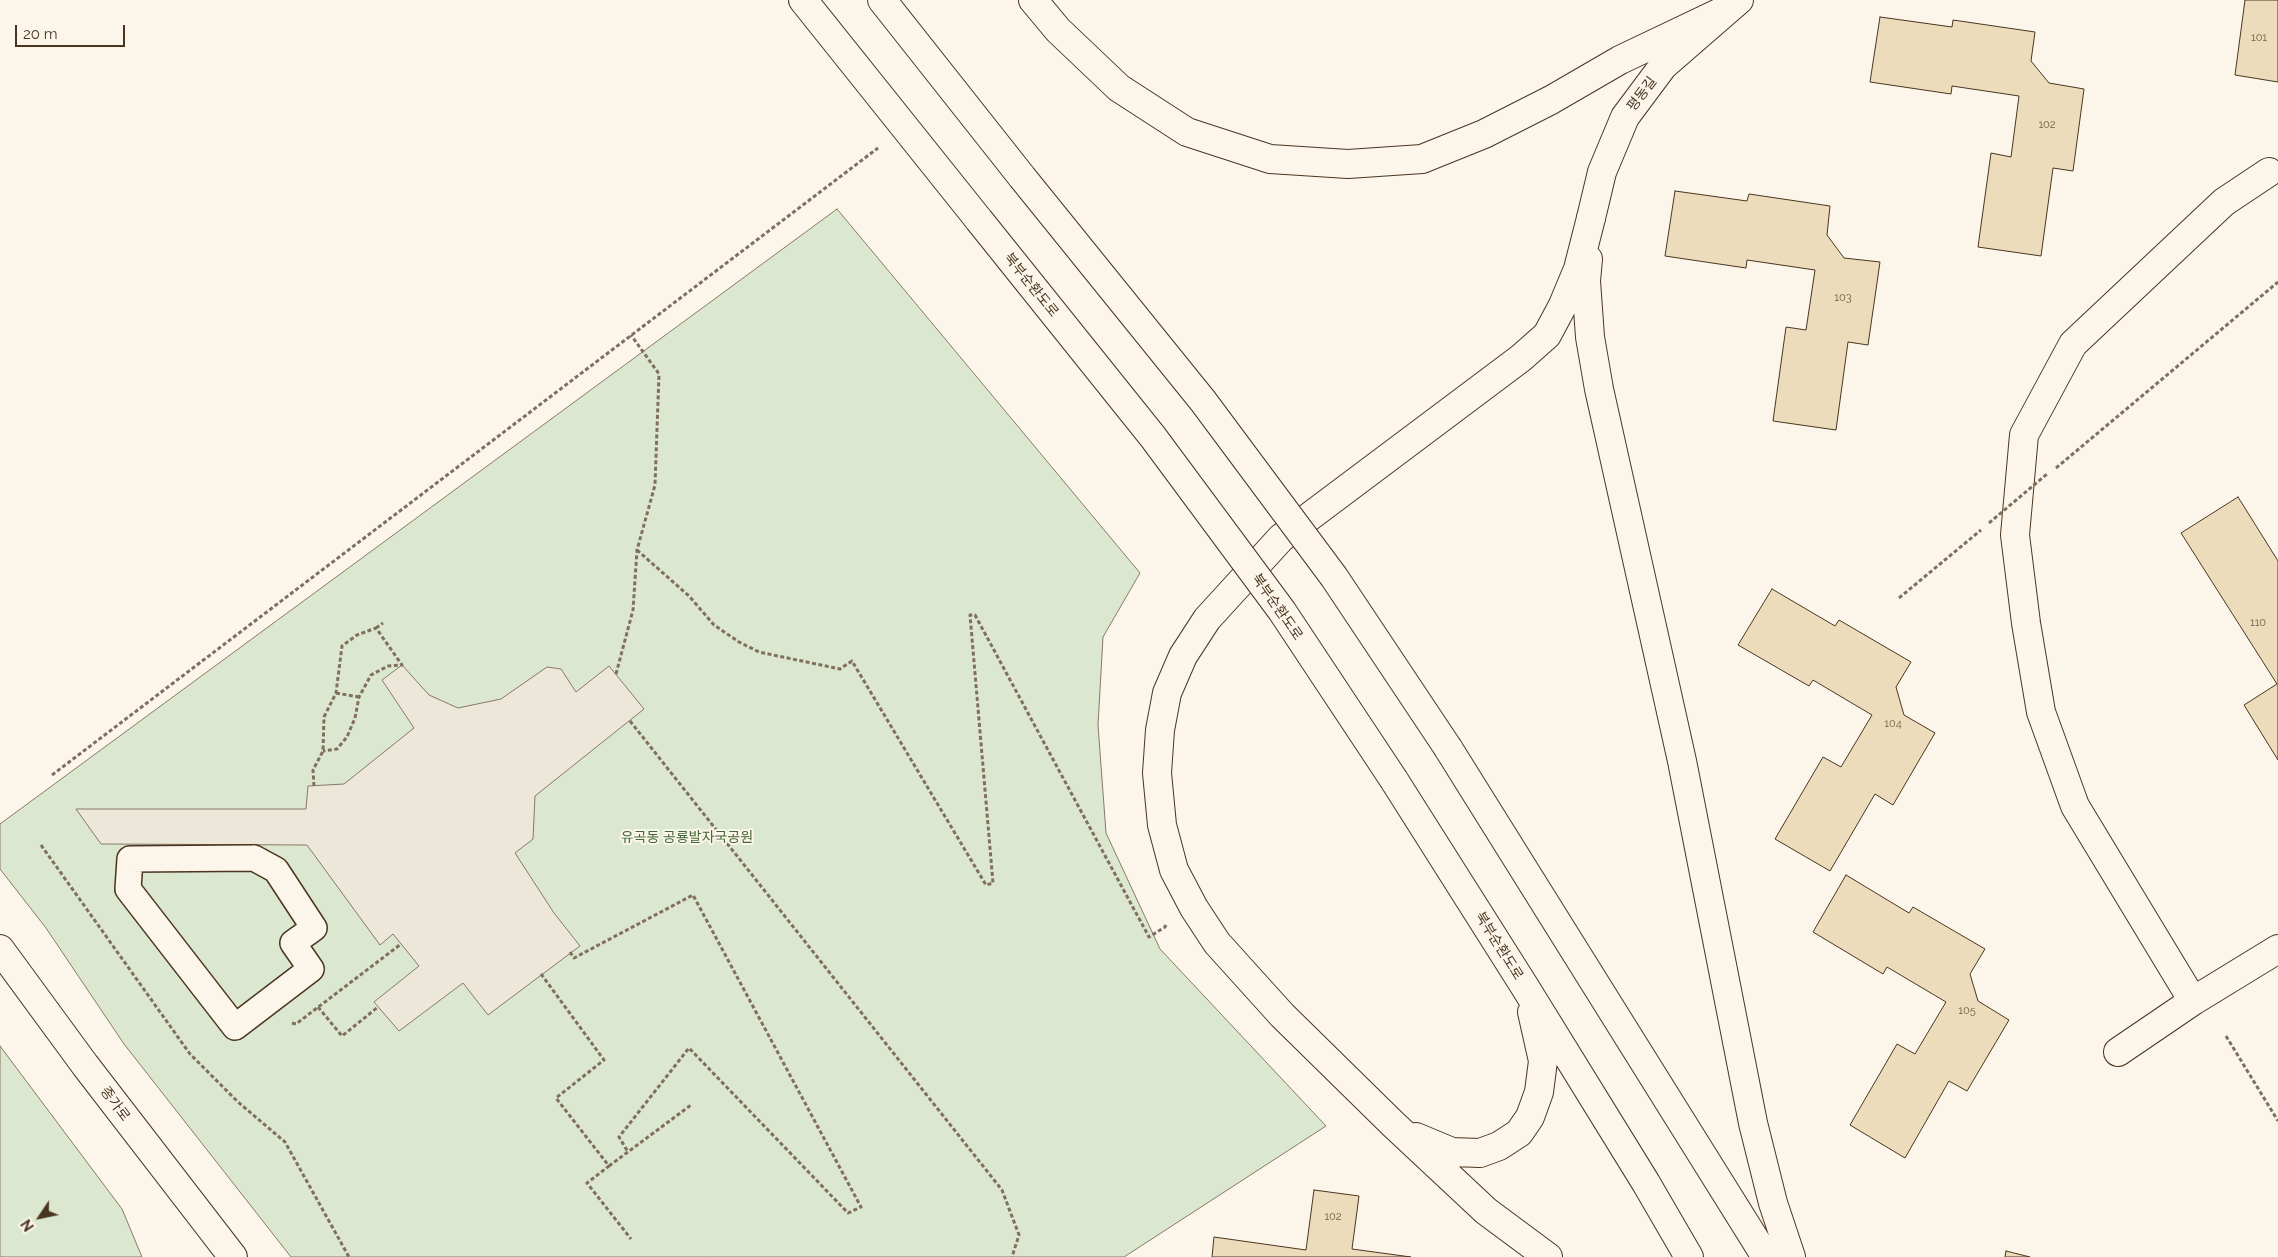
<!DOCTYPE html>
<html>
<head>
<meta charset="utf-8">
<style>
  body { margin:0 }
  #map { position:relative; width:2278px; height:1257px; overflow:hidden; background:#fbf6e9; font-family:Raleway,sans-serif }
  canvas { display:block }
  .north { position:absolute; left:15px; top:1192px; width:50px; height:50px; -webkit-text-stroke:4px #fbf6e9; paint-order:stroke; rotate:236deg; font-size:14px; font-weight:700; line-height:20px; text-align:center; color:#4a3520 }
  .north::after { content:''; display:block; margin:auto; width:18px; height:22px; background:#4a3520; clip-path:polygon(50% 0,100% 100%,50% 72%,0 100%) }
  .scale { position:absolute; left:15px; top:25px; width:110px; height:22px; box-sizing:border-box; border:2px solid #4a3520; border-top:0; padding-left:6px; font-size:15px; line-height:18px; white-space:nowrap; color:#4a3520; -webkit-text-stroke:4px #fbf6e9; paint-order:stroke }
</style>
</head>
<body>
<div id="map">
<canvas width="2278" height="1257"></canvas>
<div class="north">N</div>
<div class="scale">20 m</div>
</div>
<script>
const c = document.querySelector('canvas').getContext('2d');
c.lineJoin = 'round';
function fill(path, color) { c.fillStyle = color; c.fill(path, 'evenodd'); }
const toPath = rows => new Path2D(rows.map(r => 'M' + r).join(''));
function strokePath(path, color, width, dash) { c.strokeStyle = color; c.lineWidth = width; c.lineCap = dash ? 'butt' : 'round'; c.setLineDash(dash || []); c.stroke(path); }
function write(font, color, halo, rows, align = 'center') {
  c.font = font + ' Raleway,"Noto Sans KR",sans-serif'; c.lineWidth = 4; c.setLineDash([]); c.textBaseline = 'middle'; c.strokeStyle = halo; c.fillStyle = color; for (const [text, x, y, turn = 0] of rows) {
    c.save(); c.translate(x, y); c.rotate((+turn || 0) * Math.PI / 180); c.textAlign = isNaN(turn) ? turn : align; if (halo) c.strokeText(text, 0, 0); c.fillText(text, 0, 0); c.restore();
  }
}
const green = toPath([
  [837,209,1140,573,1103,637,1098,725,1106,833,1160,949,1326,1126,1124,1257,291,1257,124,1044,46,928,0,869,0,824,837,209],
  [0,1046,122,1209,142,1257,0,1257,0,1046]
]);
const parking = toPath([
  [402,665,429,695,458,708,501,699,547,667,561,669,576,692,609,666,644,709,535,796,533,839,515,853,554,913,580,946,488,1015,463,983,399,1031,374,1002,419,966,393,934,380,945,307,845,101,844,76,809,306,809,308,786,344,784,414,728,382,680,402,665]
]);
const building = toPath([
  [2245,0,2278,0,2278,82,2235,75,2245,0],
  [1880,17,1952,27,1953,20,2035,32,2031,61,2049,83,2084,89,2073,171,2053,168,2041,256,1978,247,1991,153,2011,157,2019,96,1952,86,1951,94,1870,82,1880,17],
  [1675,191,1747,201,1749,194,1830,206,1827,235,1844,258,1880,262,1868,345,1848,342,1836,430,1773,421,1786,327,1806,330,1815,270,1747,260,1746,268,1665,256,1675,191],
  [2238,497,2278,561,2278,760,2244,705,2277,684,2181,533,2238,497],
  [1772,589,1835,626,1839,620,1911,662,1896,687,1904,715,1935,733,1893,805,1875,794,1830,871,1775,839,1823,757,1841,767,1872,715,1813,680,1809,686,1738,645,1772,589],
  [1846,875,1909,913,1913,907,1985,949,1970,974,1978,1001,2009,1020,1967,1091,1949,1081,1905,1158,1850,1125,1897,1044,1915,1054,1946,1002,1887,967,1883,974,1813,932,1846,875],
  [1314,1190,1359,1196,1352,1249,1411,1257,1212,1257,1214,1237,1306,1250,1314,1190],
  [2006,1251,2030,1257,2005,1257,2006,1251]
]);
const path = toPath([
  [2056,468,2278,282],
  [637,550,689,596,714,625,739,642,759,652,840,669,852,661,986,885,993,883,970,615,975,615,1149,937,1165,927,1166,925],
  [1899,598,1981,530],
  [376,628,383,623],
  [616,674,633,610,637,550,655,485,659,374,631,335],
  [336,693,359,697],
  [630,721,1002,1190,1019,1235,1012,1257],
  [52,775,878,148],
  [314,786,313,770,323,751,324,717,336,693,342,646,357,635,376,628,402,665,388,666,371,675,359,697,355,718,347,737,337,749,323,751],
  [41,845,190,1054,238,1102,285,1142,349,1257],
  [570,952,574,958,693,895,861,1207,848,1213,689,1048,619,1137,628,1152],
  [541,974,604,1060,556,1098,609,1166,587,1183,631,1239],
  [318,1007,342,1036,378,1007],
  [292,1023,296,1024,401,944],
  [2226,1036,2278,1121],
  [609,1166,691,1105]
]);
const pedestrian = toPath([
  [254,858,276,870,314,928,293,943,311,969,235,1027,128,889,130,859,254,858]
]);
const minor = toPath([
  [2269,172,2224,202,2073,344,2024,435,2015,535,2026,623,2041,712,2075,806,2193,1001,2278,949],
  [2118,1052,2193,1001]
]);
const tertiary = toPath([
  [1591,218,1602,172,1625,117,1663,66,1739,0]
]);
const secondary = toPath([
  [803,0,979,220],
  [882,0,1022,177],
  [1033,0,1058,30,1119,88,1187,132,1270,159,1348,164,1422,159,1484,134,1551,100,1620,60,1727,9],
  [1588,259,1586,281,1590,337,1599,389,1682,761,1753,1123,1773,1203,1791,1257],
  [1448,748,1766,1257],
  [1394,780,1525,987,1646,1183,1689,1257],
  [0,949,85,1065,233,1257],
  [1416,1137,1452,1152,1480,1153,1499,1146,1519,1133,1530,1117,1539,1092,1543,1061,1532,1012],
  [1548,1257,1486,1211,1393,1124,1282,1015,1217,943,1194,908,1174,870,1162,825,1157,773,1160,730,1167,693,1183,656,1207,619,1281,538,1521,358,1547,335,1563,305,1578,269,1591,218]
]);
const pathBridge = toPath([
  [1989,523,2047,474]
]);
const secondaryBridge = toPath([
  [1022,177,1203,401,1334,577,1448,748],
  [979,220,1153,437,1282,611,1394,780]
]);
const numberNames = [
  ["101",2259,38],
  ["102",2047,125],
  ["103",1843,298],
  ["110",2258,623],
  ["104",1893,724],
  ["105",1967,1011],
  ["102",1333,1217]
];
const streetNames = [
  ["평동길",1642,94,-53],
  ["북부순환도로",1031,285,51],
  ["북부순환도로",1277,607,55],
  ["북부순환도로",1499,946,58],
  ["종가로",115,1104,53]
];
const parkNames = [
  ["유곡동 공룡발자국공원",687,838]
];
fill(green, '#dce7d0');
strokePath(green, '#887966', 1);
fill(parking, '#ede7d9');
strokePath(parking, '#887966', 1);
fill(building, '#ecdcbc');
strokePath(building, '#4a3520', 1);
strokePath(pedestrian, '#4a3520', 28);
strokePath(minor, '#4a3520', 30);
strokePath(tertiary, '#4a3520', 30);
strokePath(secondary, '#4a3520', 30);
strokePath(path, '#7f6f5c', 3, [4, 2.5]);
strokePath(pedestrian, '#fbf6e9', 25);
strokePath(minor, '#fbf6e9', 28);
strokePath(tertiary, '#fbf6e9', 28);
strokePath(secondary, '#fbf6e9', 28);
strokePath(secondaryBridge, '#4a3520', 30, []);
strokePath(pathBridge, '#7f6f5c', 3, [4, 2.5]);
strokePath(secondaryBridge, '#fbf6e9', 28);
write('11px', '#725f47', null, numberNames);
write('14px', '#4a3520', '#fbf6e9', streetNames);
write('14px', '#436837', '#fbf6e9', parkNames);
</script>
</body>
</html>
